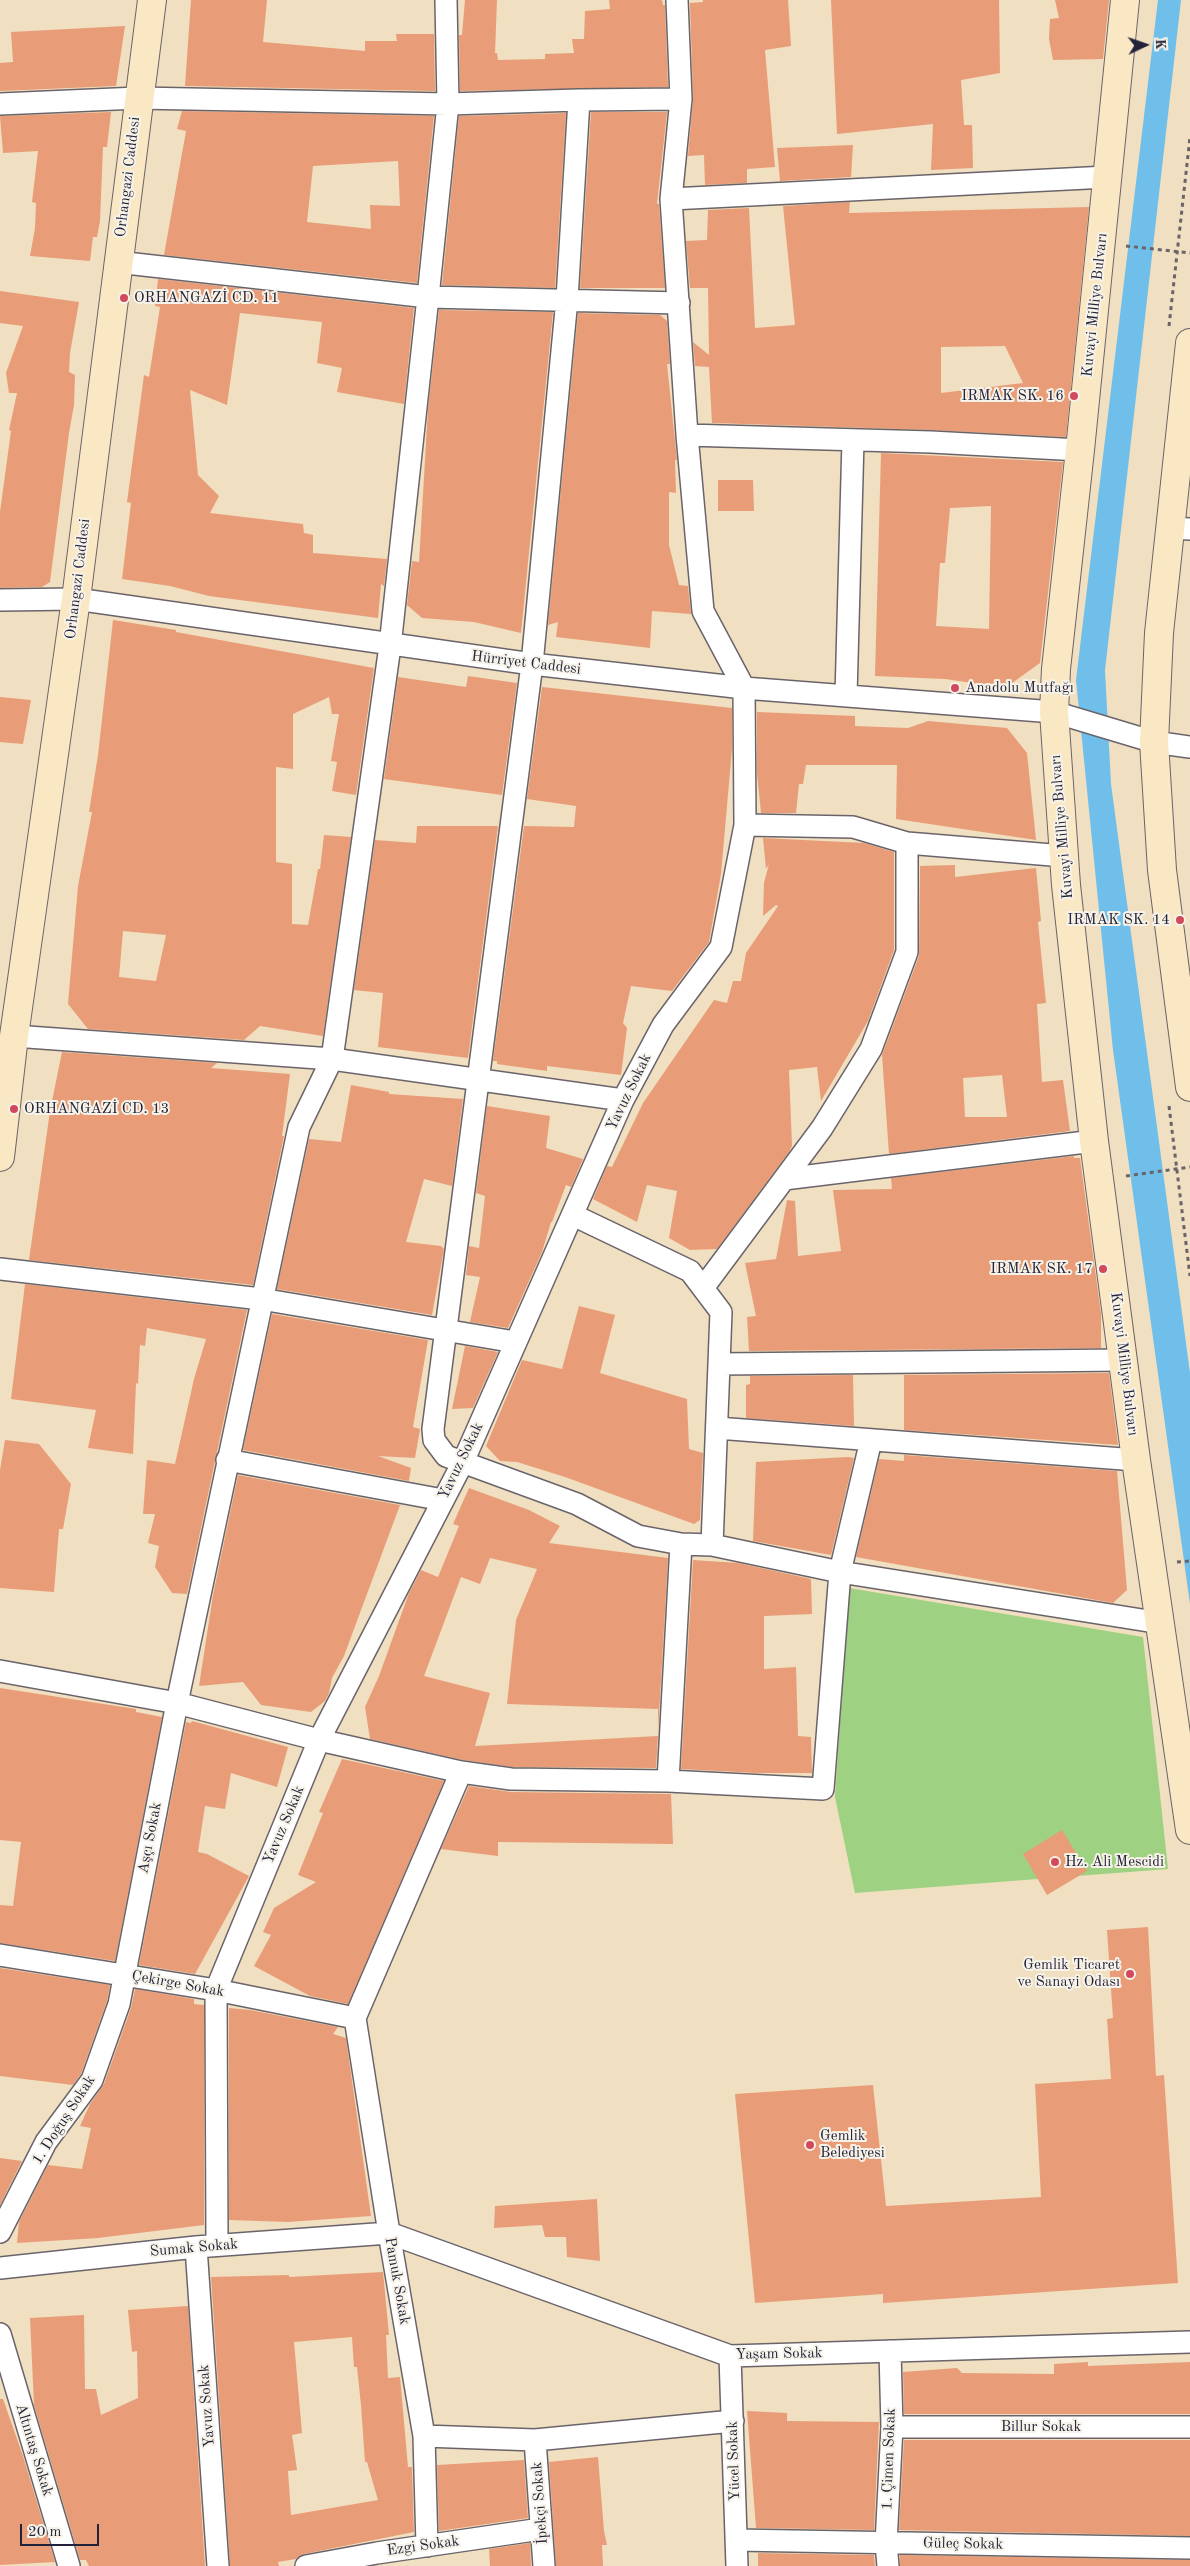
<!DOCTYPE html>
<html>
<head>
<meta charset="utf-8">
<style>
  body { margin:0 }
  #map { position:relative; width:1190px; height:2566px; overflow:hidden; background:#f0dfc0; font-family:"Old Standard TT",serif }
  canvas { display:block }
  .north { position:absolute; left:1120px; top:20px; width:50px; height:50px; -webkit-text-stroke:4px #f7f3e8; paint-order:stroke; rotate:87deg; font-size:14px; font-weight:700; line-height:20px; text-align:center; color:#22223b }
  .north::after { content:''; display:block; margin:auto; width:18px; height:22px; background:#22223b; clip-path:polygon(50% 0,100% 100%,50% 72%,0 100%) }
  .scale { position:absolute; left:20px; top:2524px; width:79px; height:22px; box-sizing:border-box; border:2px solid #22223b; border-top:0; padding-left:6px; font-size:15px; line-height:18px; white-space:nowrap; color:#22223b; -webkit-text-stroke:4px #f7f3e8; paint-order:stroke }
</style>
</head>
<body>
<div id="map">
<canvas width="1190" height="2566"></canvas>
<div class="north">K</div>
<div class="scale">20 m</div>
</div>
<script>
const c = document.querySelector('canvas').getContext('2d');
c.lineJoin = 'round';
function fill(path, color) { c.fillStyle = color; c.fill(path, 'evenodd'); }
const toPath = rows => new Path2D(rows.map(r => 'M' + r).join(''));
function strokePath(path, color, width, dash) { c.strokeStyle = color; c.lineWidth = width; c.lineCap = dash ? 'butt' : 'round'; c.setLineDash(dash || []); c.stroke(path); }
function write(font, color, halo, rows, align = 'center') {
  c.font = font + ' "Old Standard TT",serif'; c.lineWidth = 4; c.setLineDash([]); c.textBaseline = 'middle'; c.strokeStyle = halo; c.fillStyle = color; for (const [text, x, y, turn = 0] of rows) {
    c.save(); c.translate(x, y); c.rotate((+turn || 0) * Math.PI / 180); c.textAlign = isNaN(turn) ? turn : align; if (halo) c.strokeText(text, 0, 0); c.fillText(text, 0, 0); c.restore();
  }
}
const green = toPath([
  [849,1588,1143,1637,1168,1869,855,1893,835,1797]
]);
const water = toPath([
  [1158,0,1181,0,1105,670,1111,784,1190,1373,1190,1604,1113,1050,1076,680]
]);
const building = toPath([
  [191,0,267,0,263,42,365,51,365,41,397,41,396,34,434,34,435,91,185,86],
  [465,0,497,0,495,53,497,53,498,60,545,59,545,54,574,53,572,39,584,39,585,11,610,9,609,0,662,0,663,5,665,5,668,87,460,91,459,35,462,35],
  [703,0,788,0,791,46,765,50,775,167,747,169,747,183,705,185,704,155,688,156,693,99,690,3,703,2],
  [831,0,999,0,1000,73,961,80,964,125,972,125,973,168,931,170,933,124,837,134],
  [1055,0,1109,0,1103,59,1053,60,1049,39,1050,19,1059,18],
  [125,26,116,86,0,91,0,63,13,62,11,32],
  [182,111,434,116,417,283,164,255,186,131,177,129],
  [398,161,400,206,370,205,371,229,307,222,313,166],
  [111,112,107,147,103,147,100,221,97,237,93,237,90,261,30,256,35,228,36,203,32,202,38,151,3,153,0,116],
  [591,112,667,112,657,204,659,204,665,288,580,288],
  [566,113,555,288,442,285,459,116],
  [853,145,851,177,780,181,777,148],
  [850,202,849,213,1089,207,1066,437,931,430,712,423,709,367,695,366,693,342,709,355,708,288,690,288,686,241,707,240,708,210,749,208,755,328,795,325,783,206],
  [1005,346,1023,383,941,393,941,347],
  [158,279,414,308,404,404,337,392,342,368,317,363,322,322,240,313,227,405,190,390,198,475,219,496,210,513,303,524,304,533,313,535,313,553,387,559,384,586,381,584,378,618,209,596,170,586,122,579,131,503,127,502,144,375,149,377,160,307,155,306],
  [0,291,79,302,70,353,69,372,75,375,74,405,69,433,50,582,42,587,0,588,0,512,11,431,9,430,17,393,9,393,6,373,23,326,0,323],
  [439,310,553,312,521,633,474,622,422,618,407,605,412,561,419,562,428,409],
  [578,313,660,315,667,321,670,364,667,364,677,460,675,460,676,493,669,492,669,545,679,585,688,586,691,614,652,611,650,648,556,637,558,622,548,625],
  [881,453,1063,462,1040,663,1012,683,980,684,945,679,875,676],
  [991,506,989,629,936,626,940,563,945,563,950,508],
  [718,480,753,480,754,511,718,511],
  [113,620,176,630,176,632,374,668,356,795,332,791,337,762,331,761,339,714,332,714,329,697,293,714,293,769,276,767,276,862,292,864,292,924,308,925,318,869,320,869,324,835,351,837,323,1036,260,1026,244,1040,88,1029,68,1004,78,886,92,812,89,812,98,755],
  [123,931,166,935,156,981,119,977],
  [468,676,517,683,502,795,384,779,398,677,466,687],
  [542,687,732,708,732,749,721,874,709,942,672,991,631,986,623,1023,627,1028,621,1075,547,1066,547,1071,497,1064,497,1061,493,1061,524,826,574,827,576,806,527,799],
  [0,697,31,700,23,744,0,742],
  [757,712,855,716,855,726,908,728,928,721,1007,728,1027,753,1036,840,896,819,897,765,806,765,803,784,799,784,796,813,761,813,757,773],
  [417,826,498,826,468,1058,378,1047,383,993,354,990,375,840,416,843],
  [763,838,864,843,894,852,894,950,868,1021,821,1101,817,1067,789,1070,792,1146,789,1152,717,1249,690,1250,669,1238,677,1191,647,1185,637,1222,593,1199,607,1166,612,1167,643,1103,685,1042,714,1000,727,1003,733,981,741,981,746,953,778,906,776,905,763,916,764,883,769,864,766,869],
  [955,865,955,877,1036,868,1041,921,1038,922,1046,1003,1037,1004,1042,1082,1063,1080,1070,1131,889,1154,882,1055,919,956,920,866],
  [1002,1075,1007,1117,965,1117,963,1078],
  [62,1052,217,1063,211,1068,290,1074,282,1136,284,1136,253,1285,29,1260,50,1111],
  [351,1085,389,1092,389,1094,463,1099,452,1186,424,1179,406,1242,441,1246,444,1249,432,1315,277,1289,309,1139,341,1142],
  [487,1106,550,1116,546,1148,583,1159,571,1187,566,1185,552,1222,551,1222,542,1252,508,1328,470,1322,480,1277,466,1275,469,1246,479,1248,485,1196,476,1193],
  [1074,1156,1074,1158,1080,1158,1101,1314,1101,1348,749,1351,747,1317,756,1316,745,1263,776,1259,787,1200,795,1201,798,1256,841,1251,833,1190,892,1189,891,1178],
  [25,1284,247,1310,187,1594,172,1593,155,1567,159,1546,148,1543,155,1514,143,1514,147,1460,175,1464,194,1379,206,1339,147,1328,145,1346,140,1345,138,1384,136,1383,133,1454,88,1448,96,1410,11,1399],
  [579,1306,615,1315,600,1373,687,1399,689,1449,703,1453,700,1520,694,1524,565,1477,517,1462,500,1461,486,1446,522,1360,562,1369],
  [272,1314,428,1340,413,1427,420,1429,415,1458,378,1456,411,1468,409,1481,243,1450],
  [465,1346,498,1352,473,1408,452,1409],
  [1109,1373,1118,1445,904,1430,904,1375],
  [853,1375,854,1426,746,1418,746,1385,750,1384,750,1376],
  [5,1440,39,1444,71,1484,63,1529,59,1529,54,1592,0,1588,0,1470],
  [904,1455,1117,1471,1127,1590,1113,1603,856,1557,879,1459,904,1461],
  [848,1457,854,1458,831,1555,753,1541,756,1462],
  [238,1475,400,1505,344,1656,332,1678,329,1693,325,1701,311,1712,261,1705,243,1682,199,1686,213,1595],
  [469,1488,529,1510,560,1526,549,1543,668,1558,658,1732,658,1709,507,1704,516,1620,537,1569,490,1558,480,1584,461,1577,424,1676,490,1693,475,1746,658,1736,656,1768,512,1767,463,1760,370,1739,365,1707,379,1676,409,1593,421,1570,438,1577,459,1526,453,1524],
  [693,1560,738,1563,811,1579,812,1614,764,1616,764,1669,796,1667,798,1736,811,1737,812,1773,756,1773,681,1769],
  [0,1688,136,1709,136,1712,162,1717,115,1961,0,1943,0,1905,13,1906,21,1842,0,1840],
  [192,1721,288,1747,277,1787,231,1773,225,1809,205,1806,198,1852,207,1854,249,1876,195,1974,139,1965,186,1722,191,1723],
  [342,1759,444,1781,348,2004,310,1996,254,1966,271,1935,263,1932,274,1908,316,1882,298,1875,323,1813,319,1812],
  [469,1786,511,1792,671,1794,673,1844,498,1842,498,1856,441,1849],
  [1062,1830,1087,1871,1047,1895,1023,1854],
  [1148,1927,1156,2076,1164,2075,1178,2283,883,2303,883,2294,755,2303,735,2094,873,2085,886,2206,1041,2197,1035,2084,1111,2079,1107,2019,1113,2018,1107,1930],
  [0,1968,110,1985,107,2001,81,2074,73,2085,0,2076],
  [135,1989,194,1999,194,2004,204,2005,204,2225,98,2238,17,2243,19,2222,48,2165,82,2169,91,2128,80,2126,90,2104,104,2084,131,2008],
  [229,2008,250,2010,338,2027,333,2034,346,2038,371,2216,288,2222,229,2220],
  [0,2158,22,2161,0,2205],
  [597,2199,600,2261,567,2257,566,2237,545,2237,542,2225,494,2228,495,2206],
  [383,2272,389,2335,386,2335,388,2378,400,2377,408,2467,412,2467,414,2532,304,2554,296,2559,278,2562,279,2566,230,2566,211,2277,289,2275,289,2277],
  [352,2337,354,2367,357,2367,361,2405,365,2462,367,2462,378,2500,291,2515,288,2471,297,2470,292,2435,302,2433,294,2342],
  [188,2306,205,2566,89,2566,86,2560,80,2560,34,2405,30,2318,84,2315,85,2389,96,2389,101,2415,138,2398,137,2351,132,2352,128,2310],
  [1088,2362,1088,2366,1190,2362,1190,2414,904,2414,903,2372,957,2368,962,2373,1054,2374,1054,2364],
  [0,2399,3,2399,23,2456,55,2562,0,2565],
  [747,2411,787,2413,787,2421,879,2422,874,2530,756,2528],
  [904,2440,1190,2440,1190,2536,899,2530],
  [598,2457,604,2531,607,2545,602,2545,603,2566,556,2566,549,2462],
  [524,2460,528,2518,439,2531,437,2465],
  [530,2543,531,2566,490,2566,489,2549],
  [758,2553,874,2555,875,2566,758,2566],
  [900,2555,1190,2560,1190,2566,900,2566]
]);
const path = toPath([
  [1126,246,1190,253],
  [1169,326,1190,137],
  [1169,1106,1190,1276],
  [1126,1176,1190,1167],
  [1177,1562,1190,1561]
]);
const street = toPath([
  [0,104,138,98,448,104,579,100,681,99],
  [671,199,1107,177],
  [117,262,428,297,679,303],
  [687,435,931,442,1080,450],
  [1170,528,1190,529],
  [0,600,76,599,532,664,744,688,1054,712,1154,742,1190,747],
  [846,696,853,440],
  [745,825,853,827,907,843,1064,856],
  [14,1036,332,1059,623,1100],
  [784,1179,1094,1141],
  [573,1215,690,1271,721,1312,712,1545,681,1544,638,1536,577,1504,446,1456,434,1440,433,1429,532,664,567,299,579,100],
  [0,1269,261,1299,515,1342],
  [703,1288,822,1128,871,1049,907,952,907,843],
  [720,1364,1124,1360],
  [717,1428,1136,1460],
  [227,1460,443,1500],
  [712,1545,840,1572,1161,1623],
  [0,1671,177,1703,319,1740,461,1772,355,2018],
  [461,1772,511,1779,668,1781,823,1789,840,1572,871,1440],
  [668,1781,681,1544],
  [0,1955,216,1990,355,2018],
  [355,2018,389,2233,424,2436,427,2546],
  [0,2232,46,2142,92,2080,119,2004,177,1703,299,1127,332,1059,390,646,428,297,448,104,446,0],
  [217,2245,216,1990,319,1740,463,1462,623,1100,663,1025,721,947,745,825,744,688,703,611,687,435,671,199,681,99,677,0],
  [196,2247,218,2566],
  [0,2268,196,2247,389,2233,730,2356,1190,2342],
  [0,2334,69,2566],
  [730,2356,737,2566],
  [892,2427,1190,2427],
  [424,2436,535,2440,733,2421],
  [535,2440,544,2566],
  [736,2540,1190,2548],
  [306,2566,377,2553,541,2529],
  [888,2566,886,2543,892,2427,890,2351]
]);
const secondary = toPath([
  [1125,0,1080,450,1056,669,1054,712,1066,885,1094,1141,1136,1460,1190,1830],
  [1190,343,1159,633,1154,742,1162,870,1190,1087],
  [0,1157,14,1036,76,599,152,0]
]);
const markers = [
  [124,298,5,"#d1495b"],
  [1074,396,5,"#d1495b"],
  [955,688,5,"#d1495b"],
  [1180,920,5,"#d1495b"],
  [14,1109,5,"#d1495b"],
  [1103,1269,5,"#d1495b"],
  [1055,1862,5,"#d1495b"],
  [1130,1974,5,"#d1495b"],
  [810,2145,5,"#d1495b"]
];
const streetNames = [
  ["Orhangazi Caddesi",128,177,-83],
  ["Kuvayi Milliye Bulvarı",1095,305,-84],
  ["Orhangazi Caddesi",78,579,-83],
  ["Hürriyet Caddesi",526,663,7],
  ["Kuvayi Milliye Bulvarı",1062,827,-95],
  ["Yavuz Sokak",629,1092,-64],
  ["Kuvayi Milliye Bulvarı",1124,1364,83],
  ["Yavuz Sokak",461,1461,-64],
  ["Yavuz Sokak",284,1825,-67],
  ["Aşçı Sokak",150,1838,-79],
  ["Çekirge Sokak",178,1984,10],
  ["1. Doğuş Sokak",64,2120,-57],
  ["Sumak Sokak",194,2248,-5],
  ["Pamuk Sokak",397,2281,80],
  ["Yaşam Sokak",779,2354,-1],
  ["Yavuz Sokak",207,2406,-94],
  ["Billur Sokak",1041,2427],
  ["Altıntaş Sokak",34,2450,73],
  ["1. Çimen Sokak",889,2459,-88],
  ["Yücel Sokak",734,2461,-92],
  ["İpekçi Sokak",540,2503,-94],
  ["Güleç Sokak",963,2544,1],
  ["Ezgi Sokak",423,2546,-8]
];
const poiNames = [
  ["ORHANGAZİ CD. 11",134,298],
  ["IRMAK SK. 16",1064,396,"right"],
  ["Anadolu Mutfağı",965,688],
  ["IRMAK SK. 14",1170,920,"right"],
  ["ORHANGAZİ CD. 13",24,1109],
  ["IRMAK SK. 17",1093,1269,"right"],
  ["Hz. Ali Mescidi",1065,1862],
  ["Gemlik Ticaret",1120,1965,"right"],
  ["ve Sanayi Odası",1120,1982,"right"],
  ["Gemlik",820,2136],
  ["Belediyesi",820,2153]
];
fill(green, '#9ed181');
fill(water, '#6fbfea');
fill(building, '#e89d78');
strokePath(street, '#6a646a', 24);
strokePath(secondary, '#6a646a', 30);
strokePath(path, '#6a646a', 3, [4, 4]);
strokePath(street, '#fff', 21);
strokePath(secondary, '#fae7c3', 28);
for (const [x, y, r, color] of markers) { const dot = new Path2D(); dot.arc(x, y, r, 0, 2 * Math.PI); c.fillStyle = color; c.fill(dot); strokePath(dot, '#f7f3e8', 2); }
write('15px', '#22223b', '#f7f3e8', streetNames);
write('15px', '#22223b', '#f7f3e8', poiNames, 'left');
</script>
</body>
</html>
